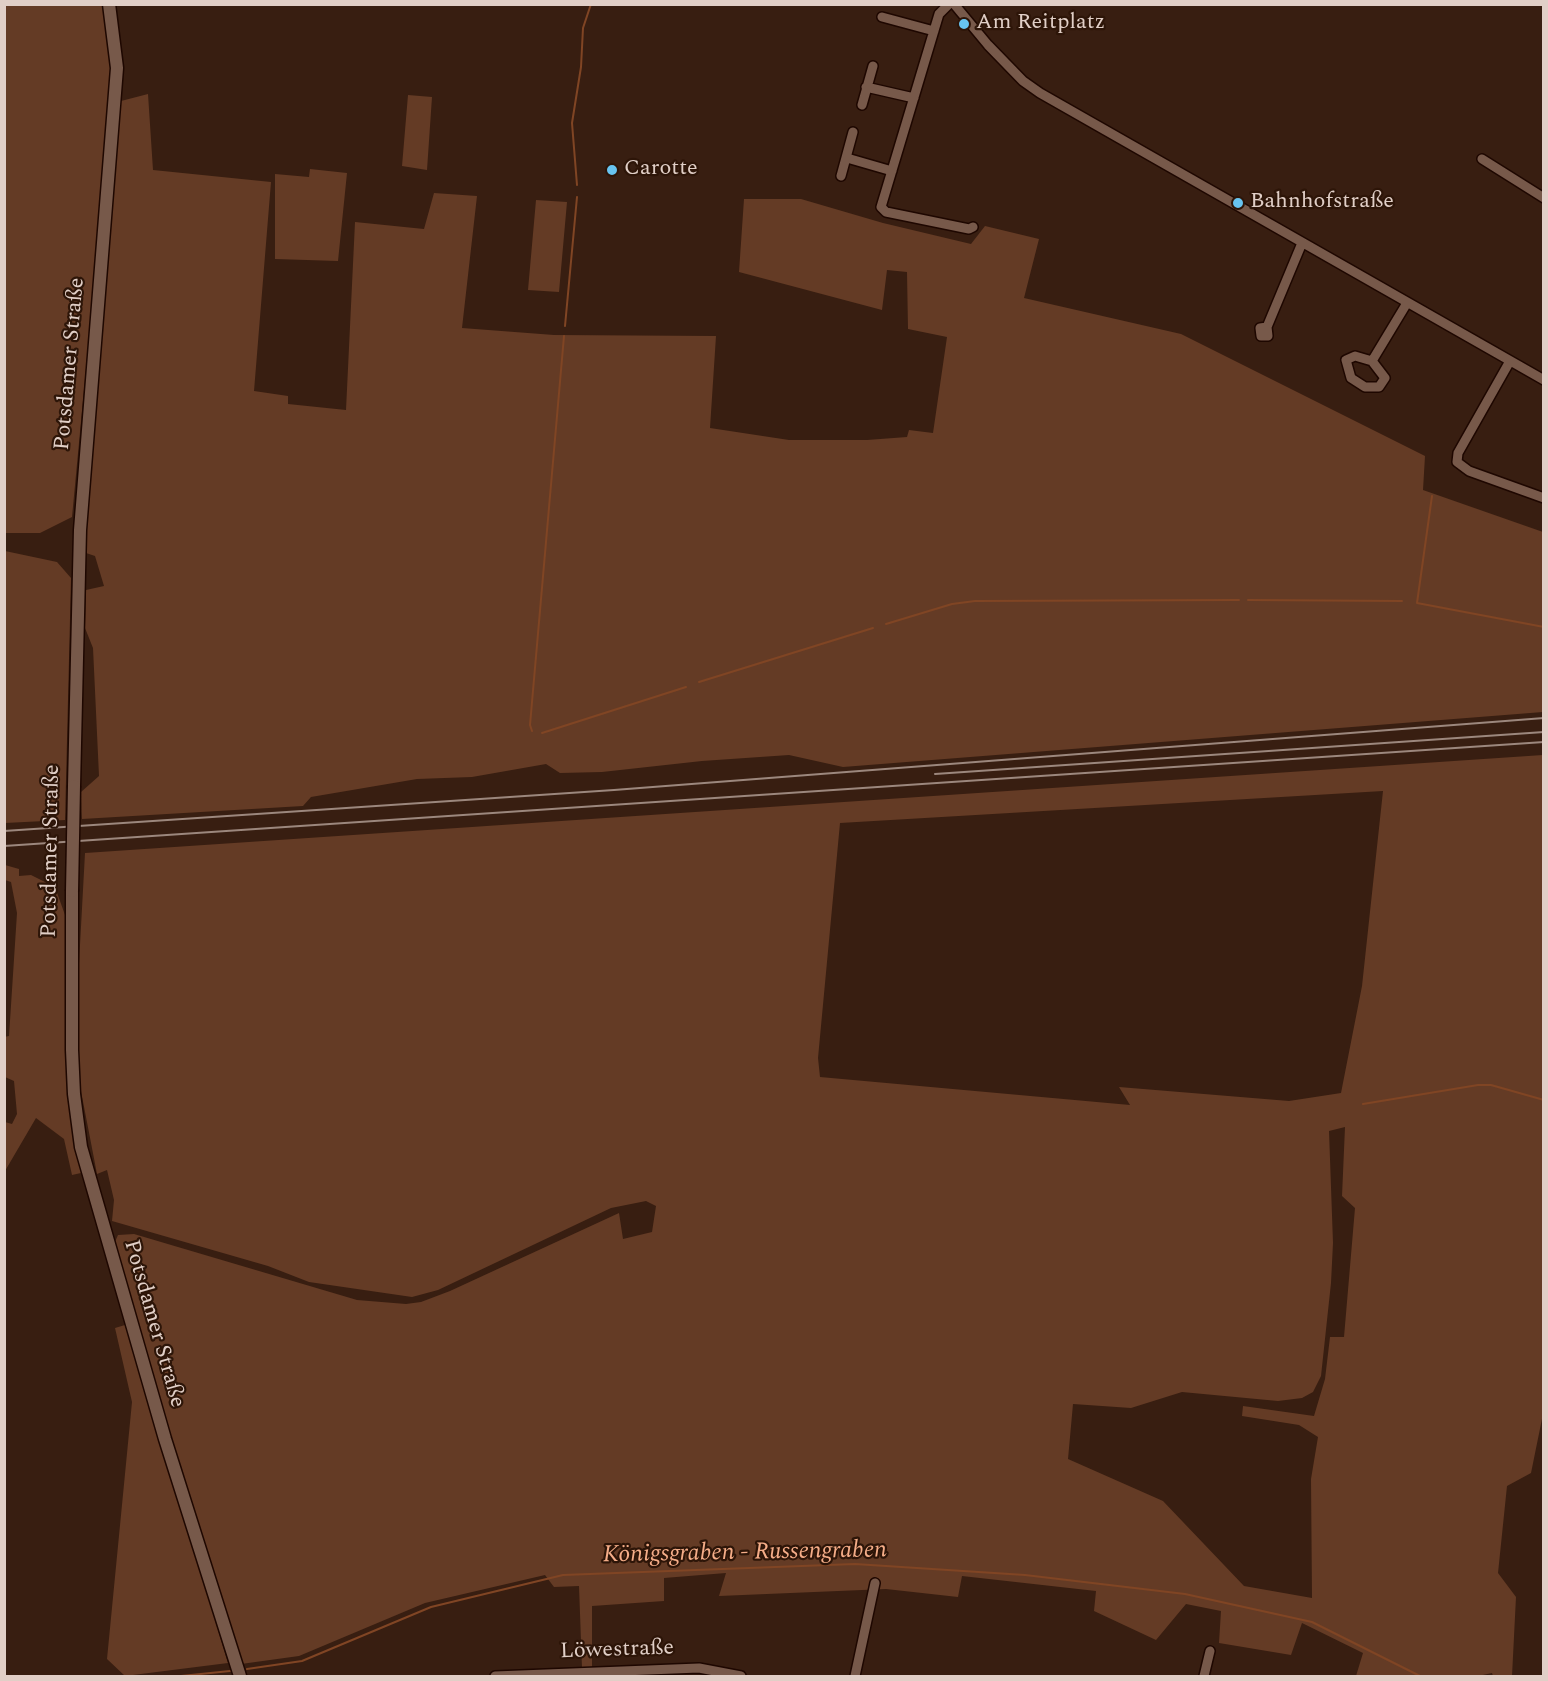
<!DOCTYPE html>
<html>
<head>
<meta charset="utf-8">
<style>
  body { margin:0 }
  #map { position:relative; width:1548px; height:1681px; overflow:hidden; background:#381e11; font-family:Spectral,serif }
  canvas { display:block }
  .frame { position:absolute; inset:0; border:6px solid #e1cfc7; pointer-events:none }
</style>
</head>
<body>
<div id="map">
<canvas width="1548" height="1681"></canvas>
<div class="frame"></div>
</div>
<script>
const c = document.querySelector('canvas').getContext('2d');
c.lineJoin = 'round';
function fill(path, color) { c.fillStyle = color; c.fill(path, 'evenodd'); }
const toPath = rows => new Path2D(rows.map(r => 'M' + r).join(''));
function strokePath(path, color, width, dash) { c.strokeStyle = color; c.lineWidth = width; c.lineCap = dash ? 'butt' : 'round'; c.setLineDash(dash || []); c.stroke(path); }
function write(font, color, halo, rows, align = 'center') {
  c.font = font + ' Spectral,serif'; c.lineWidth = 4.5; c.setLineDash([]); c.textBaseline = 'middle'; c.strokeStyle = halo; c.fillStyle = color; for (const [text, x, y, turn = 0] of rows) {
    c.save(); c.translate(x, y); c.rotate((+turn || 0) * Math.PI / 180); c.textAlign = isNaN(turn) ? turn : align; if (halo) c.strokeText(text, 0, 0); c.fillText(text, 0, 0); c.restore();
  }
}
const green = toPath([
  [5,5,102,5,111,46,113,81,72,517,40,533,5,533],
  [148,94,153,170,271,182,254,391,288,396,288,404,346,410,355,222,424,229,434,193,477,196,462,328,554,335,716,336,710,428,789,440,867,440,907,437,909,430,933,433,947,337,908,329,907,272,887,270,882,310,739,272,744,199,801,199,883,223,971,244,985,226,1039,239,1024,298,1181,334,1425,456,1423,490,1543,532,1543,712,843,767,789,755,702,761,602,772,560,773,546,764,472,777,417,779,311,797,303,806,82,819,81,792,99,776,93,648,85,628,86,590,104,586,95,556,86,553,86,522,107,243,121,101],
  [408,95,432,97,427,170,402,166],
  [310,169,347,173,338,261,275,259,275,174,309,177],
  [536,200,567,202,559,292,528,290],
  [5,551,57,562,71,578,65,820,5,823],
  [1543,755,1544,1409,1531,1473,1507,1486,1498,1573,1516,1597,1512,1676,1493,1676,1492,1673,1478,1676,1356,1676,1363,1653,1302,1623,1291,1655,1219,1643,1221,1611,1186,1604,1156,1640,1094,1611,1096,1591,962,1576,958,1597,886,1589,719,1596,726,1573,664,1578,664,1601,592,1606,592,1667,582,1668,579,1586,554,1587,545,1575,425,1603,299,1656,241,1664,158,1402,114,1244,118,1235,134,1234,357,1300,406,1304,421,1302,450,1291,619,1213,623,1239,652,1232,656,1206,646,1201,611,1208,438,1290,412,1297,309,1282,268,1266,112,1221,114,1200,107,1170,97,1174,80,1086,77,1000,85,853],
  [1383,791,1362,986,1341,1093,1289,1101,1119,1087,1130,1105,820,1077,818,1058,840,823],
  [1345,1127,1342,1196,1355,1208,1344,1337,1330,1337,1325,1379,1314,1416,1243,1406,1242,1416,1299,1425,1318,1437,1311,1479,1312,1598,1244,1586,1163,1501,1068,1459,1073,1404,1131,1408,1182,1392,1278,1401,1302,1398,1313,1392,1321,1376,1331,1283,1333,1243,1329,1131],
  [5,865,19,869,19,876,31,875,55,887,65,915,67,1093,81,1173,72,1175,64,1139,36,1118,5,1171,5,1122,12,1124,17,1114,14,1081,5,1077,4,1037,9,1036,17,913,11,882,5,880],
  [125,1325,182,1510,228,1663,125,1676,107,1659,132,1402,115,1328]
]);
const stream = toPath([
  [577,185,572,123,581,67,583,28,591,4],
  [565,326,577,197],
  [1432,496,1417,603,1544,627],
  [1248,600,1402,601],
  [886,624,952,604,975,601,1239,600],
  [699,682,873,628],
  [532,731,530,725,564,336],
  [542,733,686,687],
  [1363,1104,1478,1085,1491,1085,1544,1100],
  [247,1669,302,1661,431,1607,563,1575,855,1564,1025,1575,1185,1594,1312,1622,1420,1676],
  [181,1676,230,1671]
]);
const minor = toPath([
  [949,4,939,14,881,207,886,212,969,229,973,227],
  [954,4,988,45,1023,81,1040,93,1544,380],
  [882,17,934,31],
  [866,87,914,98],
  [862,105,873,66],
  [847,158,892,171],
  [1482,159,1544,198],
  [841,176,853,132],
  [1267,327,1268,336,1261,336,1260,328,1267,327,1302,243],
  [1372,361,1385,378,1379,387,1365,387,1351,378,1346,360,1355,356,1372,361,1407,303],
  [1510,361,1458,453,1457,462,1469,471,1544,498],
  [495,1676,699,1668,741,1676],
  [855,1676,875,1583],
  [1204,1676,1210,1651]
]);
const tertiary = toPath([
  [74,786,80,530,117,68,109,4],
  [72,891,72,1050,74,1094,81,1147,165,1439,240,1676]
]);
const rail = toPath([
  [935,774,1544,732],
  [4,831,614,790,1544,718],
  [4,846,1544,742]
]);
const tertiaryBridge = toPath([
  [72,891,74,786]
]);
const markers = [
  [964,24,6,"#68c4f0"],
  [612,170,6,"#68c4f0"],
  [1238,203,6,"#68c4f0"]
];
const poiNames = [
  ["Am Reitplatz",976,24],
  ["Carotte",624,170],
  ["Bahnhofstraße",1250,203]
];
const streetNames = [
  ["Potsdamer Straße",71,364,-85],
  ["Potsdamer Straße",52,851,-89],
  ["Potsdamer Straße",153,1324,74],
  ["Löwestraße",617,1651,-2]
];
const waterNames = [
  ["Königsgraben - Russengraben",745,1554,-1]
];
fill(green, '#643b25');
strokePath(stream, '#804524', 2);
strokePath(minor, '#1e0700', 12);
strokePath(tertiary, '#1e0700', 15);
strokePath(minor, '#77594a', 9);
strokePath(tertiary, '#77594a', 12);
strokePath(rail, '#9c877d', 2);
strokePath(tertiaryBridge, '#1e0700', 15, []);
strokePath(tertiaryBridge, '#77594a', 12);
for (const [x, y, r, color] of markers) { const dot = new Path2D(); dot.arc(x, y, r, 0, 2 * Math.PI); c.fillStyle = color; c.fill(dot); strokePath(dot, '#2d1508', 2); }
write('22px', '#e1cfc7', '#2d1508', poiNames, 'left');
write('22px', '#e1cfc7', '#2d1508', streetNames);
write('italic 24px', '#f5ad88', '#2d1508', waterNames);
</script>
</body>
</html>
